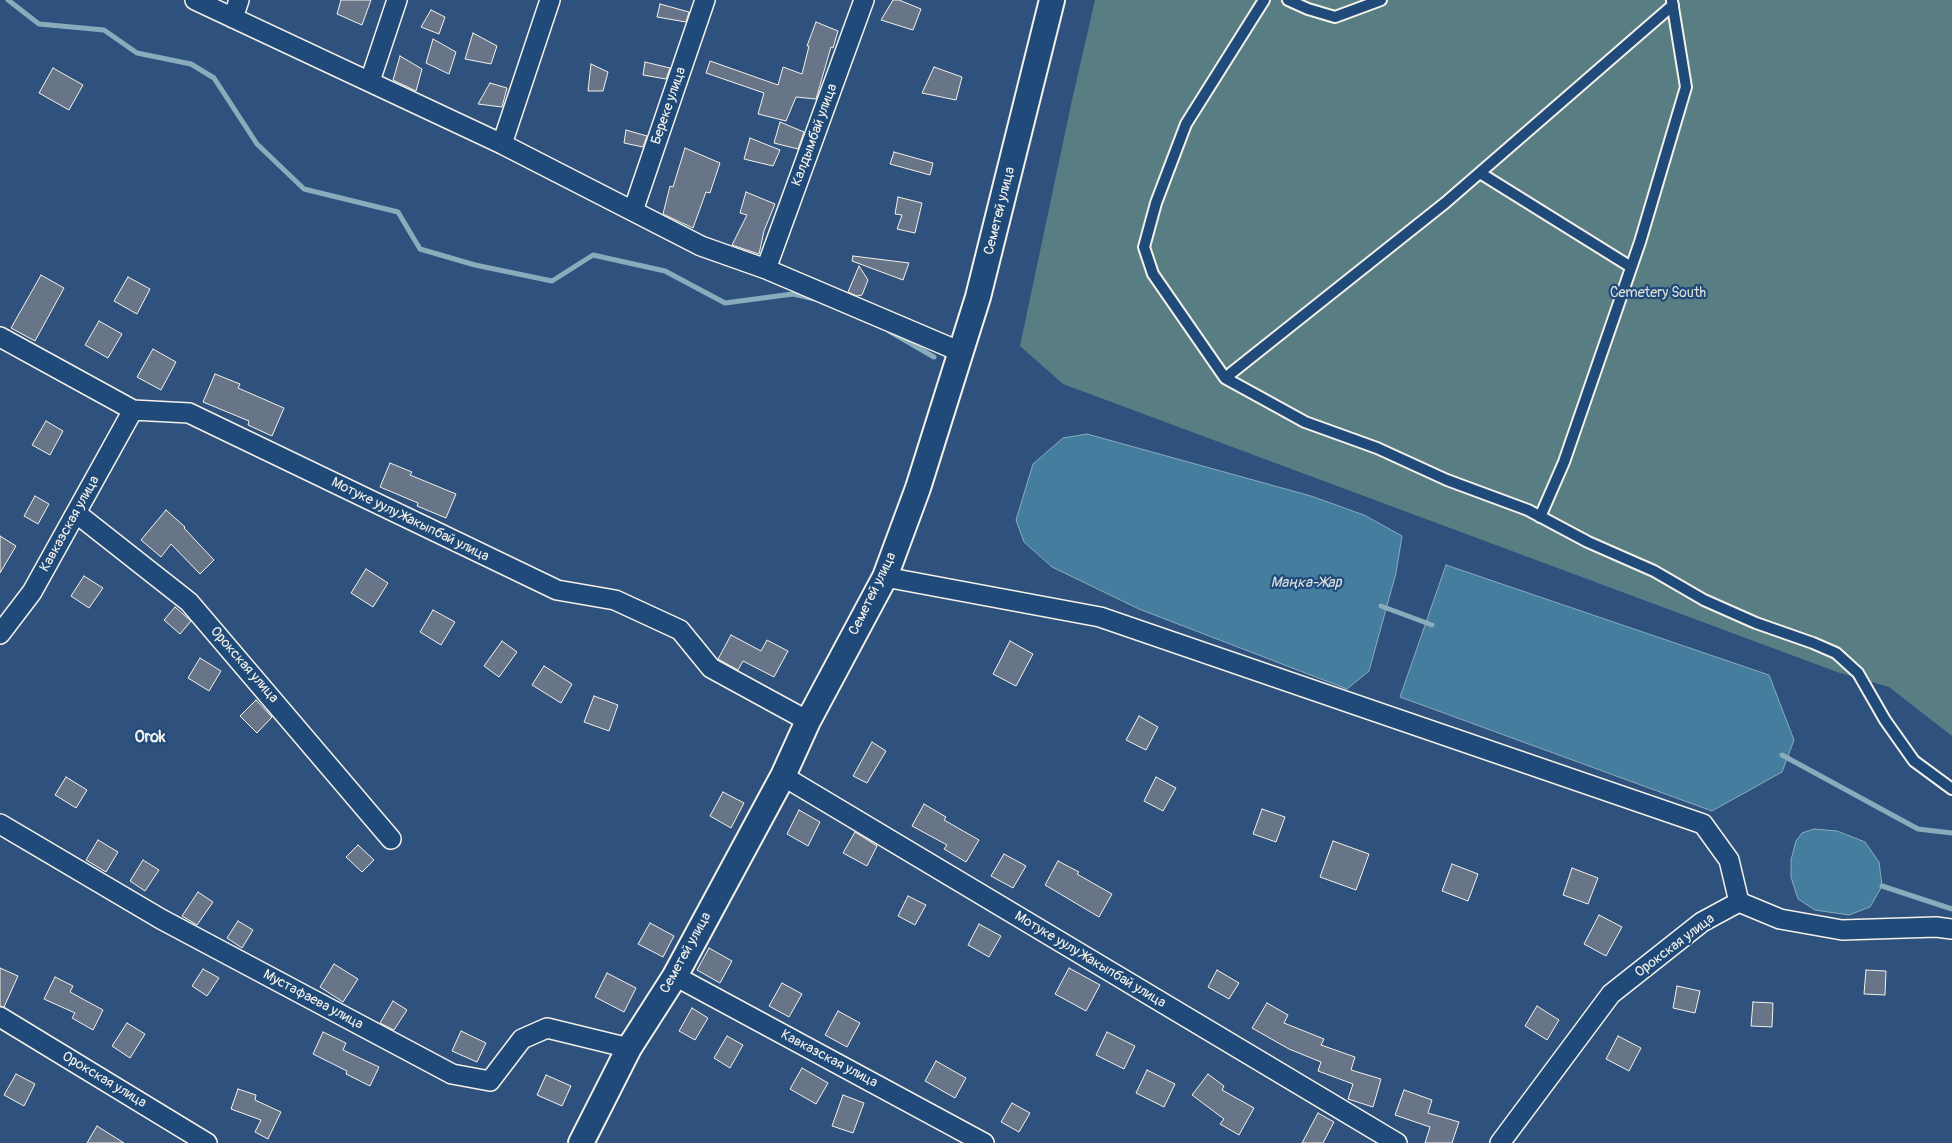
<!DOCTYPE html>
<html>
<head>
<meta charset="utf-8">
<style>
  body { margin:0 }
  canvas { display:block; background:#2e527d }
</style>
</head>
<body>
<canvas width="1952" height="1143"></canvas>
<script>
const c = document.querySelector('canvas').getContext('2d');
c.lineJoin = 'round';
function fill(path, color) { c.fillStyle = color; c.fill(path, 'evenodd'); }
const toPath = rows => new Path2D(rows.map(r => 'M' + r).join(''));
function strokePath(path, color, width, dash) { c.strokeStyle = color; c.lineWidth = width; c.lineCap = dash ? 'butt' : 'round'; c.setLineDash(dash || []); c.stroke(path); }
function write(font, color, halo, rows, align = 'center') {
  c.font = font + ' Pangolin,sans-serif'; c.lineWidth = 4.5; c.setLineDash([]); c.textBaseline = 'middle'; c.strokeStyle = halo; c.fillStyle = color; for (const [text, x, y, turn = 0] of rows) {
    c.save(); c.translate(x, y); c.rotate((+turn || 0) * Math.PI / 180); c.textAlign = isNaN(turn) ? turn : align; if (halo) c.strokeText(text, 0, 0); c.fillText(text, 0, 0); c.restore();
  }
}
const green = toPath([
  [1095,0,1952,0,1952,736,1889,687,1837,672,1063,384,1020,346,1072,100]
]);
const water = toPath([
  [1087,434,1311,496,1364,515,1402,536,1396,573,1369,671,1347,689,1139,609,1052,567,1024,542,1016,520,1033,464,1063,438,1087,434],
  [1446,565,1769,675,1794,740,1782,772,1712,811,1400,697,1446,565],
  [1814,829,1837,831,1865,842,1879,862,1882,886,1870,907,1849,915,1815,910,1798,899,1791,877,1791,860,1796,841,1802,833,1814,829]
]);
const stream = toPath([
  [8,0,39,24,104,30,137,53,191,64,214,78,257,144,304,189,398,212,420,249,475,265,552,281,593,255,665,271,725,303,793,294,815,299],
  [889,331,934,357],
  [1381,606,1432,625],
  [1782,755,1918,829,1952,833],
  [1882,886,1952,909]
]);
const building = toPath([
  [341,0,371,0,362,25,337,14,341,0],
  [893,0,899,0,921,9,913,30,881,20,893,0],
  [660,4,689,12,686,22,657,17,660,4],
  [431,10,445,17,439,34,421,27,431,10],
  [816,22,838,31,833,48,831,47,816,99,796,97,786,121,758,114,764,93,706,73,710,61,778,85,783,67,802,74,809,46,807,46,816,22],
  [473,33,497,46,491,64,465,59,473,33],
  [433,39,456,52,449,74,426,63,433,39],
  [400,56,422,69,416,91,393,80,400,56],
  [645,62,670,68,666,79,643,75,645,62],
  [591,64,608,72,603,91,588,91,591,64],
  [934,67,962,77,956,100,922,93,934,67],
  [53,68,83,85,69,110,39,93,53,68],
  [490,83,507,88,502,107,478,104,490,83],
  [780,122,804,132,798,149,774,143,780,122],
  [626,130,647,136,643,147,624,143,626,130],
  [750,138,780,150,773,166,744,159,750,138],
  [685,148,720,163,710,193,706,192,693,228,663,214,670,186,673,187,685,148],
  [894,152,933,163,930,175,890,164,894,152],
  [746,192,775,204,764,231,759,254,732,245,747,215,740,213,746,192],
  [898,197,922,203,915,233,897,229,902,215,895,214,898,197],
  [853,256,909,263,903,280,852,261,853,256],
  [859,266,868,280,862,295,857,296,848,292,859,266],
  [41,275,64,288,35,341,11,328,41,275],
  [128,277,150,289,137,314,114,301,128,277],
  [99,321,122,334,108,358,85,345,99,321],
  [153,349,176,362,161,390,137,377,153,349],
  [215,374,240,384,238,388,284,408,272,436,248,425,249,421,203,402,215,374],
  [46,421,63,431,50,455,32,445,46,421],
  [390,463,412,472,410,475,456,494,446,518,417,506,418,503,380,487,390,463],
  [35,496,49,504,38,524,24,516,35,496],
  [166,510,185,527,184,528,214,560,200,574,171,544,161,557,141,540,166,510],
  [0,536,16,546,0,573,0,536],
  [366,569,388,583,373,607,351,593,366,569],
  [84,576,103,588,89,608,71,596,84,576],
  [175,607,191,621,180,634,164,620,175,607],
  [433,610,455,622,441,645,420,632,433,610],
  [731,635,761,651,767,640,788,651,774,677,743,661,738,670,718,659,731,635],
  [502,641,517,652,499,677,484,666,502,641],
  [1010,641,1033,654,1016,686,993,674,1010,641],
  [200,658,221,671,209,691,188,678,200,658],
  [544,666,572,684,561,703,532,685,544,666],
  [594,696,618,705,609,731,584,722,594,696],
  [256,700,272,717,257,733,240,716,256,700],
  [1139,716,1158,727,1146,750,1126,740,1139,716],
  [872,742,886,751,867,783,853,776,872,742],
  [66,777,87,790,76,808,55,795,66,777],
  [1156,777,1176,788,1163,811,1144,801,1156,777],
  [723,792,744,803,731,828,710,816,723,792],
  [924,804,946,817,944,820,979,840,966,862,944,849,947,845,912,826,924,804],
  [1262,809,1285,817,1276,842,1253,834,1262,809],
  [799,810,820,822,808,846,787,834,799,810],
  [855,832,877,846,867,866,843,853,855,832],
  [98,840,118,852,106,872,86,860,98,840],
  [1333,841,1369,854,1356,890,1320,877,1333,841],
  [358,845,374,860,362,872,346,857,358,845],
  [1004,854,1026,866,1013,888,991,876,1004,854],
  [143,860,159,870,145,891,130,881,143,860],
  [1058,861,1079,872,1077,874,1112,894,1099,917,1045,885,1058,861],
  [1452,864,1478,874,1468,901,1442,891,1452,864],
  [1572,868,1598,878,1588,904,1563,895,1572,868],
  [198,892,213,902,197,925,182,916,198,892],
  [908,896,926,905,915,925,898,916,908,896],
  [1599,915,1622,927,1606,956,1584,944,1599,915],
  [238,921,253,930,242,948,227,938,238,921],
  [650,923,674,936,663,957,638,944,650,923],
  [979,924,1001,936,989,957,968,945,979,924],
  [709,948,732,961,720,983,697,970,709,948],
  [334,964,358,979,343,1002,320,987,334,964],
  [0,968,18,976,4,1007,0,1006,0,968],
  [1069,968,1100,985,1086,1011,1055,994,1069,968],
  [203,969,219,978,207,996,192,986,203,969],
  [1217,970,1239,983,1229,999,1208,987,1217,970],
  [1866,970,1886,971,1885,995,1864,994,1866,970],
  [607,973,636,988,624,1012,595,997,607,973],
  [55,977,73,986,70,992,103,1010,93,1030,72,1018,75,1013,44,999,55,977],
  [782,983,802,994,789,1017,769,1006,782,983],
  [1677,986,1700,991,1695,1013,1673,1008,1677,986],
  [393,1001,407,1010,394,1030,380,1023,393,1001],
  [1753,1002,1773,1003,1772,1027,1751,1026,1753,1002],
  [1267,1003,1288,1015,1284,1023,1324,1039,1321,1045,1355,1057,1351,1070,1381,1079,1373,1107,1348,1099,1353,1084,1318,1071,1321,1062,1289,1049,1252,1028,1267,1003],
  [1537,1006,1559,1020,1547,1040,1525,1026,1537,1006],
  [692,1008,708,1018,695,1040,679,1031,692,1008],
  [838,1011,860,1023,847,1047,825,1035,838,1011],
  [127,1023,145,1034,130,1058,112,1046,127,1023],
  [461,1031,486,1043,477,1062,452,1051,461,1031],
  [323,1032,346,1043,343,1050,379,1067,370,1086,346,1074,347,1071,313,1054,323,1032],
  [1107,1032,1135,1046,1124,1069,1096,1055,1107,1032],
  [727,1036,743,1045,730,1068,714,1058,727,1036],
  [1618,1036,1641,1048,1629,1071,1606,1059,1618,1036],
  [936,1061,966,1078,955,1098,925,1081,936,1061],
  [802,1068,828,1083,816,1104,790,1089,802,1068],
  [1147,1070,1175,1084,1164,1107,1136,1093,1147,1070],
  [16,1074,35,1084,24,1106,4,1095,16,1074],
  [1208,1074,1224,1086,1222,1090,1254,1108,1239,1135,1220,1124,1224,1119,1192,1095,1208,1074],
  [546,1075,571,1086,562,1106,537,1095,546,1075],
  [238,1089,256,1095,255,1100,281,1112,268,1139,255,1132,261,1120,231,1109,238,1089],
  [1404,1090,1432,1100,1428,1113,1459,1122,1452,1143,1425,1143,1430,1127,1395,1115,1404,1090],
  [843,1095,864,1103,853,1133,832,1126,843,1095],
  [1012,1103,1030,1113,1019,1132,1001,1122,1012,1103],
  [1318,1113,1334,1122,1323,1143,1302,1143,1318,1113],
  [97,1126,124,1143,87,1143,97,1126]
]);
const service = toPath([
  [1264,0,1186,124,1156,203,1144,247,1153,274,1225,378,1305,422,1377,448,1447,480,1528,510,1588,542,1654,571,1704,600,1756,623,1813,643,1836,653,1858,673,1885,720,1914,761,1952,789],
  [1288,0,1308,9,1335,17,1381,0],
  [1480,173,1631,267],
  [1225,378,1445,203,1673,5],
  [1540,517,1564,462,1640,242,1686,87,1672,1]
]);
const minor = toPath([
  [195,0,502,144,701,246,766,269,961,352],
  [233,18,239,0],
  [370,81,397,0],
  [502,144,550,0],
  [633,211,705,0],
  [766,269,864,0],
  [0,337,133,410,189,413,557,590,615,600,680,630,711,668,808,721],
  [76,513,189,602,391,839],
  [885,577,1100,617,1703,824,1729,860,1739,902],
  [0,634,32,592,133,410],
  [783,776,1397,1143],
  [0,824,161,919,452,1074,490,1081,522,1039,547,1028,629,1048],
  [675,976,984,1143],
  [0,1017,207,1143],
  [1500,1143,1611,994,1702,922,1739,902,1780,919,1842,930,1936,927,1952,929]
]);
const tertiary = toPath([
  [581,1143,629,1048,675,976,783,776,808,721,885,577,918,488,978,297,1052,0]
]);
const streetNames = [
  ["Береке улица",669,106,-71],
  ["Калдымбай улица",815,135,-70],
  ["Семетей улица",1000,211,-76],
  ["Мотуке уулу Жакыпбай улица",410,520,26],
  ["Кавказская улица",70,524,-61],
  ["Семетей улица",873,594,-64],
  ["Орокская улица",244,665,49],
  ["Орокская улица",1675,946,-37],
  ["Семетей улица",686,953,-61],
  ["Мотуке уулу Жакыпбай улица",1090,960,31],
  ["Мустафаева улица",313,1000,28],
  ["Кавказская улица",829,1059,28],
  ["Орокская улица",104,1080,31]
];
const parkNames = [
  ["Cemetery South",1658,293]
];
const waterNames = [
  ["Маңка-Жар",1306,583]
];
const quarterNames = [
  ["Orok",150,738]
];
fill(green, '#587d82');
fill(water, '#447d9e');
strokePath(water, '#8aabbc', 1);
strokePath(stream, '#8aabbc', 5);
fill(building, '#687487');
strokePath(building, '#f4f1e8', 1);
strokePath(service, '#f4f1e8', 14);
strokePath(minor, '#f4f1e8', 22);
strokePath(tertiary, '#f4f1e8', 28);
strokePath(service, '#1f4a7a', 10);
strokePath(minor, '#1f4a7a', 19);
strokePath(tertiary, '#1f4a7a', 24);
write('14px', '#f4f1e8', '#1f4a7a', streetNames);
write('14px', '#dde0d9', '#1f4a7a', parkNames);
write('italic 15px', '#dae0dd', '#1f4a7a', waterNames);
write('bold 16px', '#f4f1e8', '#1f4a7a', quarterNames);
</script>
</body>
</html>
